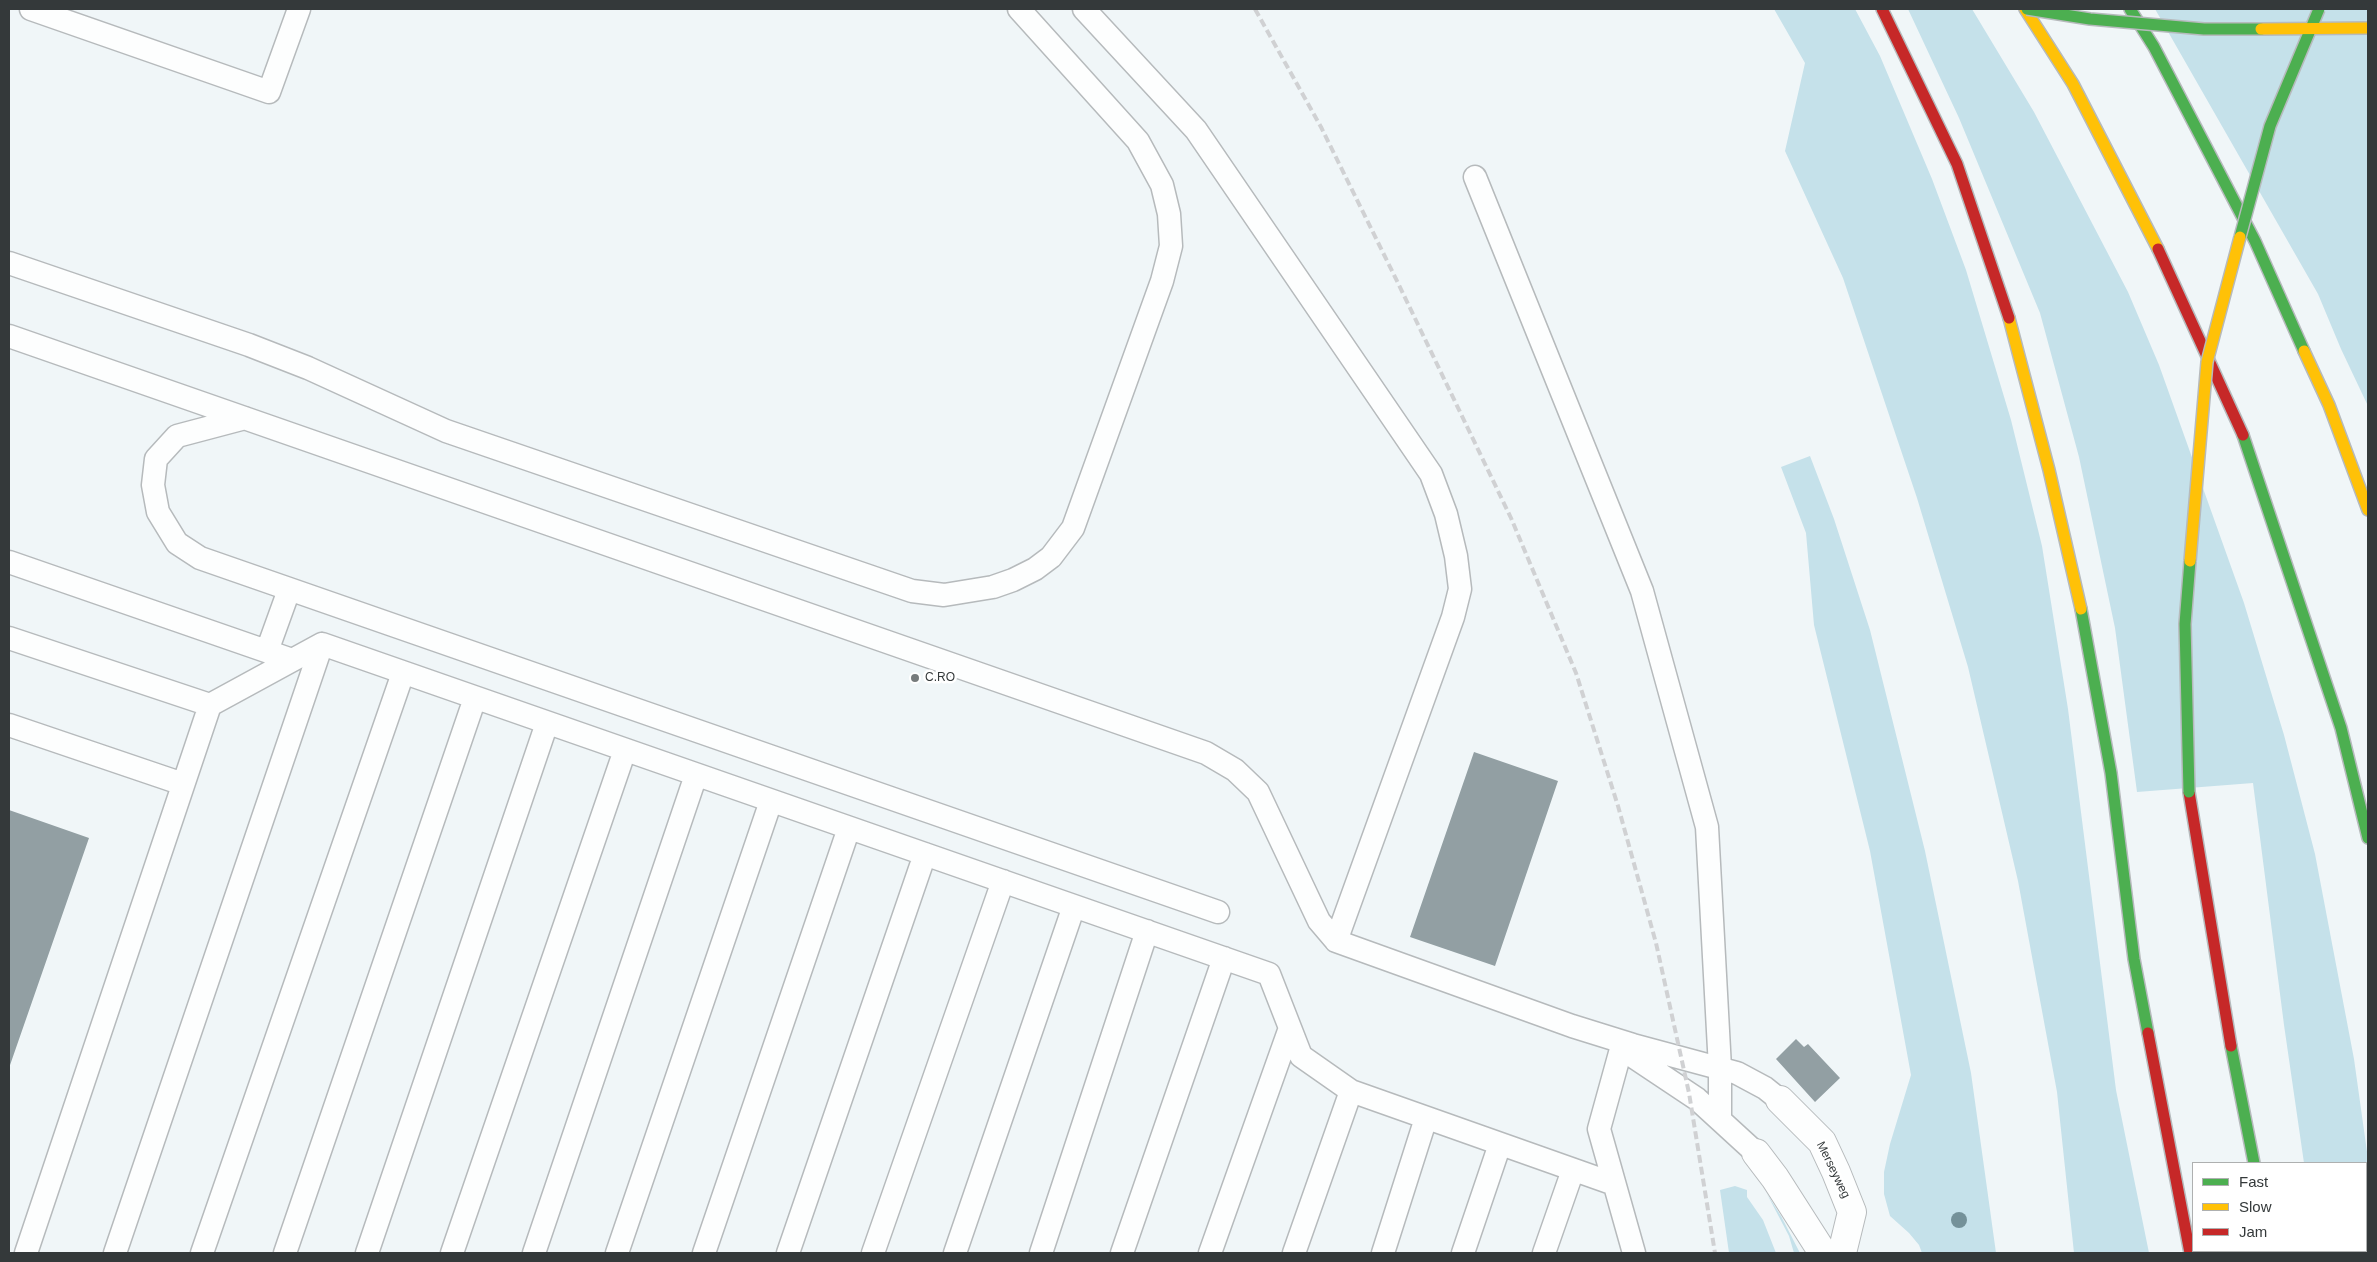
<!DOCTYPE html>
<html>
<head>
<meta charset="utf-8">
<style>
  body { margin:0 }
  #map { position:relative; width:2377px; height:1262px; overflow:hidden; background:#f0f6f8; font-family:Helvetica,sans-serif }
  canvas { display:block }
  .frame { position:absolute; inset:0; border:10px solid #34393a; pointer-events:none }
  .legend { position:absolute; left:2192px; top:1162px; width:175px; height:90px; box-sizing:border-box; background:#fff; border:1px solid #aeb0b0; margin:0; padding:6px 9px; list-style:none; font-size:15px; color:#34393a }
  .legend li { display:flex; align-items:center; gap:10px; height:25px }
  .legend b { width:25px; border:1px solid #aeb0b0 }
</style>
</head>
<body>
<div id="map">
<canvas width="2377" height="1262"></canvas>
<div class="frame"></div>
<ul class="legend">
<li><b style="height:6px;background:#4caf50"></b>Fast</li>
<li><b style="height:6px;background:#ffc107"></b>Slow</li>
<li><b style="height:6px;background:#c62828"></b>Jam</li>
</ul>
</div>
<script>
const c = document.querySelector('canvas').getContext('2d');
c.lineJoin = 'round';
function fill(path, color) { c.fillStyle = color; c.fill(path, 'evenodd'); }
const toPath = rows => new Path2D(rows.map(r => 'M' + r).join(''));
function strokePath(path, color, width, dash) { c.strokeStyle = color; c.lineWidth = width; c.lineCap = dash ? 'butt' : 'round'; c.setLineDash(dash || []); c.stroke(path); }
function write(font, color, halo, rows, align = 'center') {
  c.font = font + ' Helvetica,sans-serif'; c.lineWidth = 5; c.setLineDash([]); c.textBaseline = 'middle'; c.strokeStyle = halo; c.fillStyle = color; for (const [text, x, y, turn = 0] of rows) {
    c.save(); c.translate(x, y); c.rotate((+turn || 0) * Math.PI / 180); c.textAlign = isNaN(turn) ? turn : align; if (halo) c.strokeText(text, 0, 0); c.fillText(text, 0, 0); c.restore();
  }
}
const green = toPath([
  [1774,9,1855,9,1880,56,1932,179,1966,270,2011,420,2042,546,2068,709,2116,1090,2149,1253,2074,1253,2057,1092,2018,881,1968,667,1917,498,1843,278,1785,151,1805,63],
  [1908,9,1972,9,2034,112,2128,292,2159,365,2244,603,2284,735,2315,854,2354,1059,2368,1159,2368,1253,2317,1253,2316,1251,2366,1251,2366,1163,2304,1163,2284,1025,2253,783,2137,792,2115,628,2079,457,2040,313,1959,118],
  [2155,9,2368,9,2368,406,2341,349,2318,294],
  [1810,456,1834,519,1870,630,1925,851,1971,1073,1996,1253,1922,1253,1919,1245,1909,1233,1890,1216,1884,1194,1884,1172,1890,1144,1911,1075,1870,851,1814,625,1806,533,1781,467],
  [1735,1186,1747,1190,1747,1197,1763,1220,1776,1253,1729,1253,1720,1190],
  [1767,1194,1781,1216,1800,1253,1794,1253,1789,1236]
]);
const building = toPath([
  [1474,752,1558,781,1495,966,1410,937],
  [9,810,89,838,9,1068],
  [1796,1039,1804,1047,1808,1044,1840,1078,1815,1102,1776,1059]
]);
const lane = toPath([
  [31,9,269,92,299,9],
  [1084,9,1196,130,1431,474,1446,514,1456,556,1460,589,1453,617,1336,941],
  [1475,177,1642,591,1707,827,1720,1068,1720,1119],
  [9,263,249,345,308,368,446,431,912,591,944,595,993,587,1013,580,1035,569,1051,557,1073,528,1162,281,1171,246,1169,214,1162,185,1138,141,1019,9],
  [9,336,1206,753,1235,770,1258,792,1319,921,1336,941,1572,1026,1633,1045,1737,1073,1765,1088,1780,1100],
  [245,418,177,436,156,459,153,485,158,512,177,543,200,558,1218,912],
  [9,562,292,660],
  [9,638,210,705],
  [267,651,289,590],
  [9,725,183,784],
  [1623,1042,1599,1129,1634,1253],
  [1625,1051,1697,1099,1756,1153],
  [26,1253,210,705,322,644,1269,974,1301,1056,1351,1091,1614,1184],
  [115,1253,322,644],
  [202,1253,403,673],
  [285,1253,475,698],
  [367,1253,547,723],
  [452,1253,625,750],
  [534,1253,696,775],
  [617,1253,771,801],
  [704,1253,849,828],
  [788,1253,925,854],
  [873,1253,1003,881],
  [955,1253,1074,906],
  [1041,1253,1147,931],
  [1122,1253,1224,958],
  [1210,1253,1290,1028],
  [1294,1253,1351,1091],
  [1383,1253,1426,1118],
  [1463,1253,1500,1144],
  [1544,1253,1573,1170]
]);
const street = toPath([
  [1780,1100,1822,1142,1836,1172,1852,1212,1842,1253],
  [1756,1153,1775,1178,1823,1253]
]);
const fast = toPath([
  [2130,9,2154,47,2255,241,2304,351],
  [2243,435,2341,728,2368,838],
  [2081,609,2111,773,2134,959,2148,1033],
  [2231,1046,2254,1163]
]);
const slow = toPath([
  [2025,9,2073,84,2158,249],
  [2009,318,2049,470,2081,609],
  [2304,351,2329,405,2368,510],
  [2271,1251,2271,1253]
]);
const jam = toPath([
  [1882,9,1957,164,2009,318],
  [2158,249,2243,435],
  [2189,792,2231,1046],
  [2148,1033,2190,1253]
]);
const rail = toPath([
  [1255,9,1321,127,1398,283,1511,518,1576,673,1618,806,1656,943,1689,1093,1715,1253]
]);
const fastBridge = toPath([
  [2027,9,2090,19,2204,29,2261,29],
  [2240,237,2270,126,2319,9],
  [2189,792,2185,624,2190,561]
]);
const slowBridge = toPath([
  [2261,29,2368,28],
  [2190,561,2207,362,2240,237]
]);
const trees = [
  [1959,1220]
];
const markers = [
  [915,678,5,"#767b7c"]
];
const poiNames = [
  ["C.RO",925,678]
];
const streetNames = [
  ["Merseyweg",1833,1170,64]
];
fill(green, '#c5e1ea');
fill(building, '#929fa3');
strokePath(lane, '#b6babc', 25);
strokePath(street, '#b6babc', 30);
strokePath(fast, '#b6babc', 14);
strokePath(slow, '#b6babc', 14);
strokePath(jam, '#b6babc', 14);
strokePath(lane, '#fdfefe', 22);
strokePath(street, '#fdfefe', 28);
strokePath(fast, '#4caf50', 11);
strokePath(slow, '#ffc107', 11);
strokePath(jam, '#c62828', 11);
strokePath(rail, '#d0d1d3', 4, [8, 4]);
strokePath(fastBridge, '#b6babc', 14, []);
strokePath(slowBridge, '#b6babc', 14, []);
strokePath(fastBridge, '#4caf50', 11);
strokePath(slowBridge, '#ffc107', 11);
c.fillStyle = '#749199';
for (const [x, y] of trees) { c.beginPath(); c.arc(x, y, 8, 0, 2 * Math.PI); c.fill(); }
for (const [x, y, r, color] of markers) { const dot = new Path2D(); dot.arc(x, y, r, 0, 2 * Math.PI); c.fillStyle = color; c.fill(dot); strokePath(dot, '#fff', 2); }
write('12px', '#34393a', '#fff', poiNames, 'left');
write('12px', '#34393a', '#fff', streetNames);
</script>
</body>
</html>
